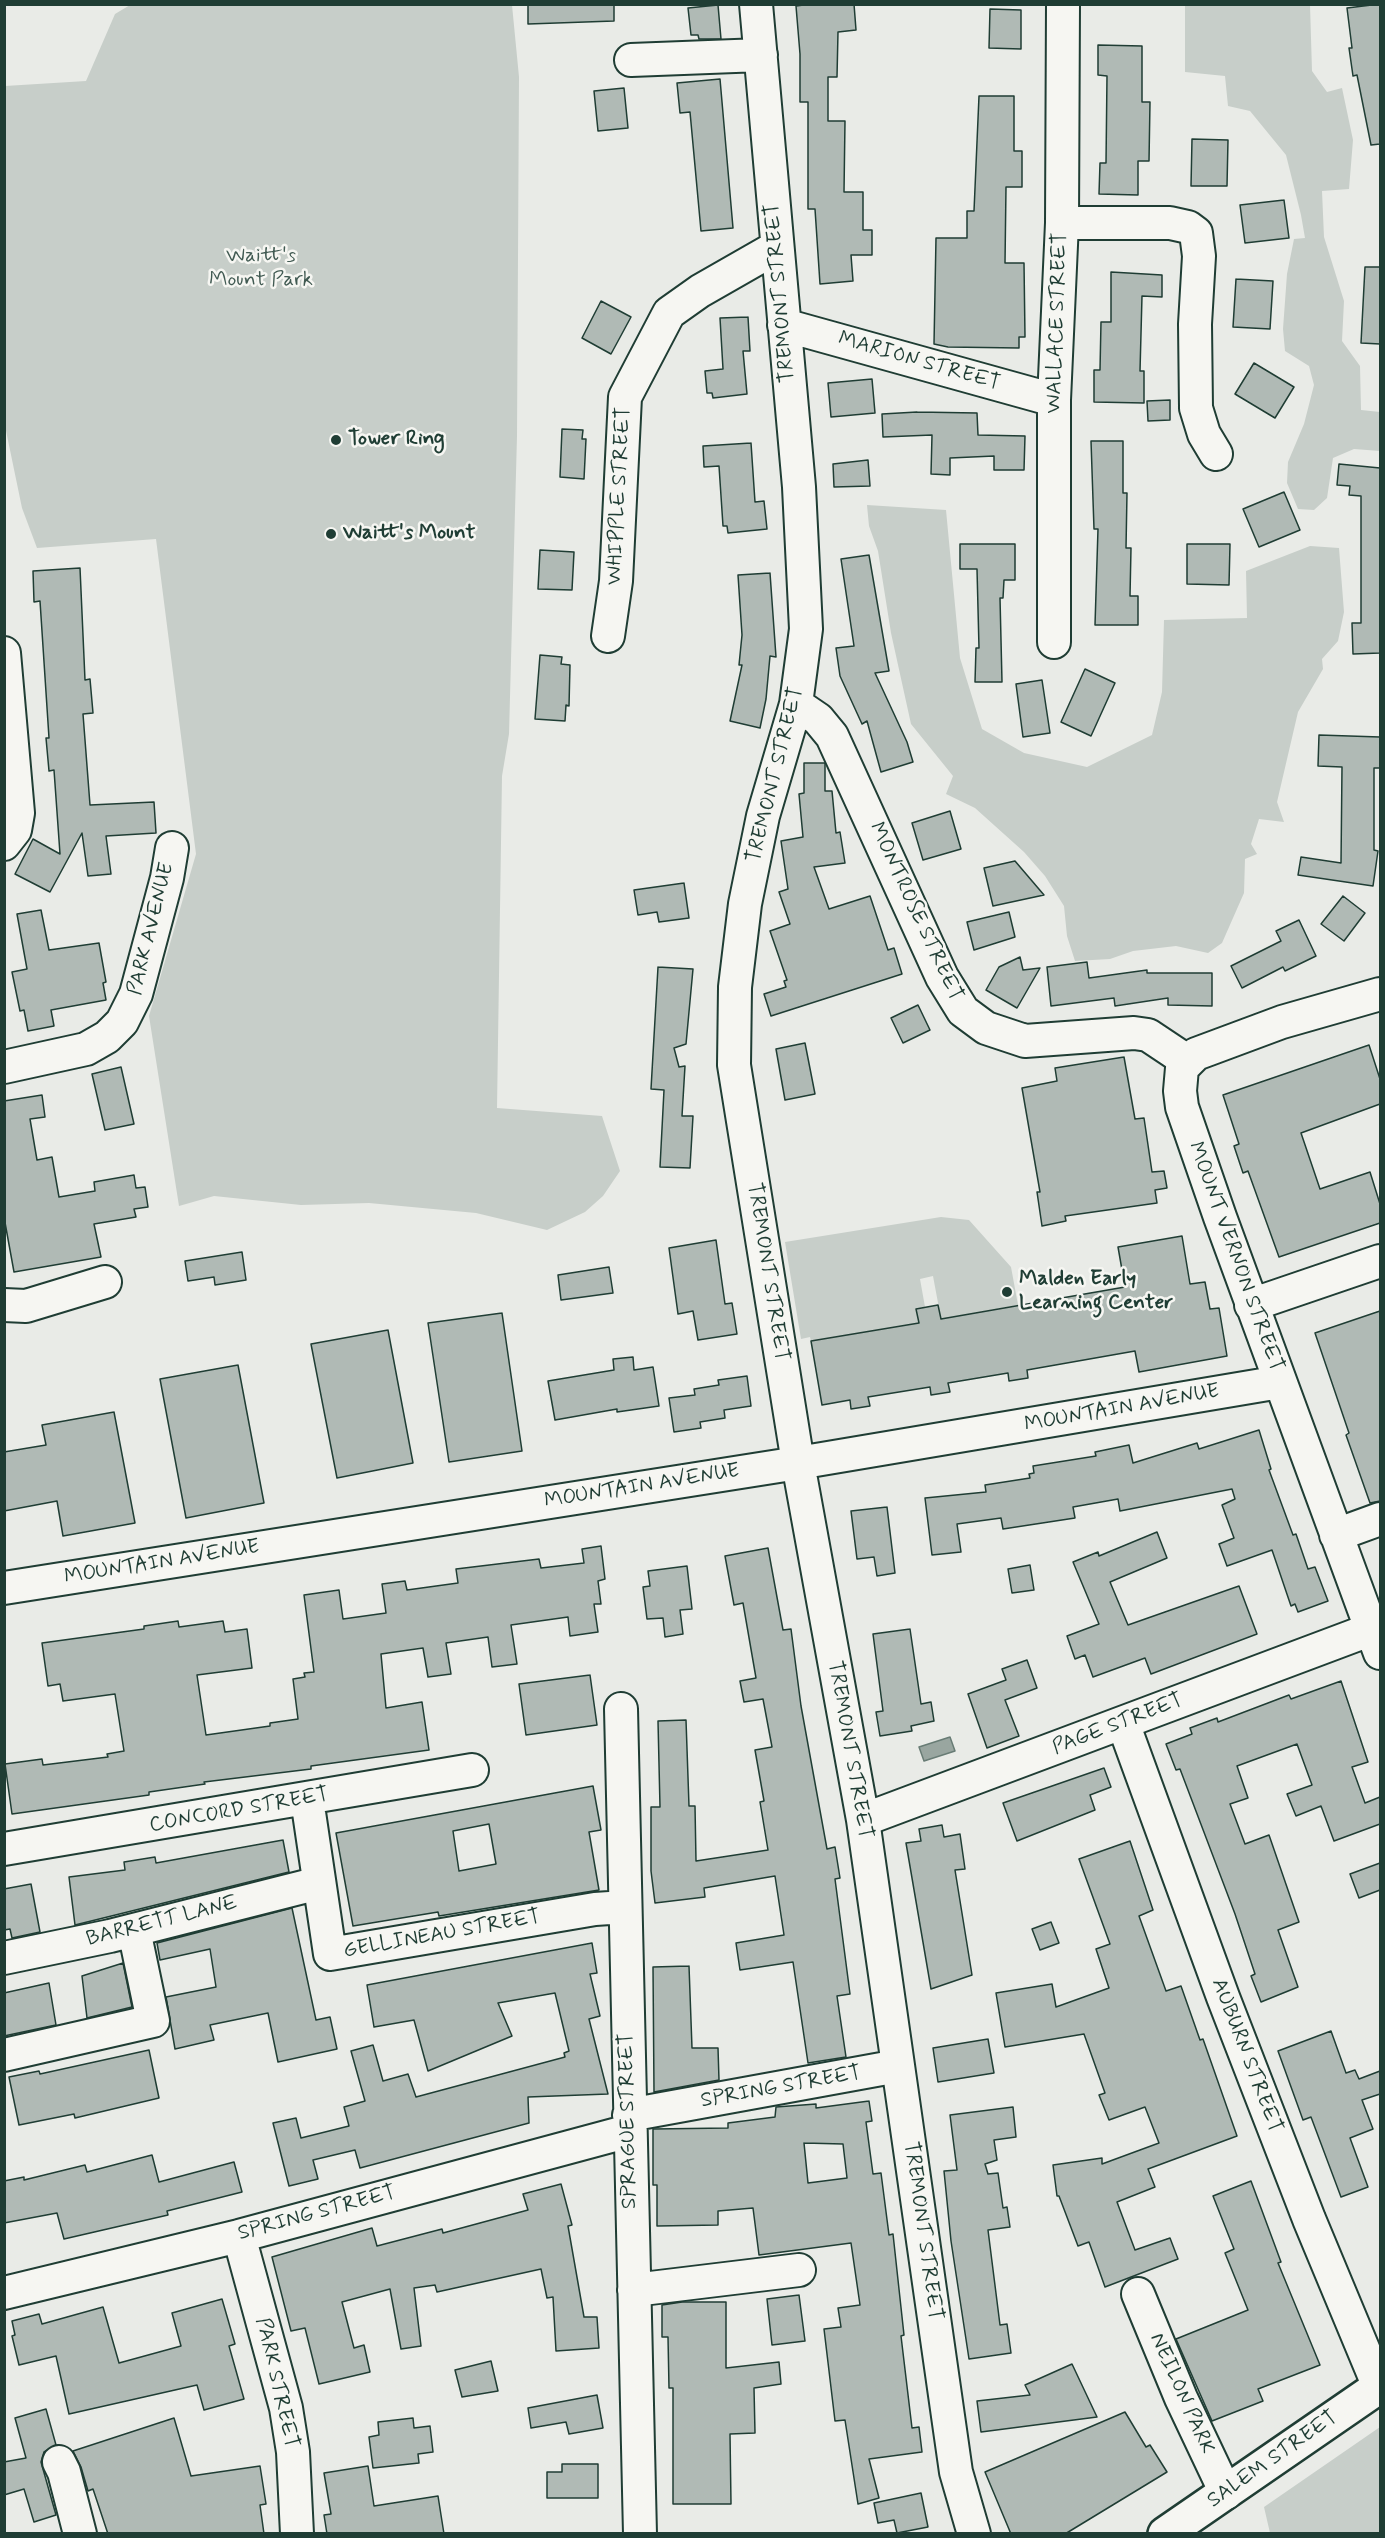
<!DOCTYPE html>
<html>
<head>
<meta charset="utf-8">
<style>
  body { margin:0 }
  #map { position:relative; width:1385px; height:2538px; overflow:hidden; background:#e9ebe7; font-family:Mynerve,sans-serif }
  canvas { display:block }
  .frame { position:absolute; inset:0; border:6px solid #1f3d34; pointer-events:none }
</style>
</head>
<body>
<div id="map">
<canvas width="1385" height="2538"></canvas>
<div class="frame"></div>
</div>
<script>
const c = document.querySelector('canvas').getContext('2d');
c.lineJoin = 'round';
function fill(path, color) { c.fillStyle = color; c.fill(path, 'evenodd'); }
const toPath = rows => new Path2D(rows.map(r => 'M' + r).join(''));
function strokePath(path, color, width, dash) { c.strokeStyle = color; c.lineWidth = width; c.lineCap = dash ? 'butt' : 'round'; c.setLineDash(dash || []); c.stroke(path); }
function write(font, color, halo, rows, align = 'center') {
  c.font = font + ' Mynerve,sans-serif'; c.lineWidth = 5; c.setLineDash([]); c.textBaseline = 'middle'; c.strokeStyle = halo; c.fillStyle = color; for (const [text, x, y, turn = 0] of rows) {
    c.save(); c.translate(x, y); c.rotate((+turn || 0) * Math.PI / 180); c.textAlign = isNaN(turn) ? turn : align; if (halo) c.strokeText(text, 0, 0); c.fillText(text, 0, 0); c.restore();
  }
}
const green = toPath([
  [130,5,512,5,519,77,517,436,509,734,502,776,497,1108,602,1116,620,1171,603,1196,585,1212,547,1230,476,1213,369,1203,301,1205,214,1196,179,1206,149,1016,196,854,156,539,37,548,22,508,4,421,5,86,86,81,115,14],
  [1185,5,1310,5,1312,71,1327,92,1342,88,1353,140,1349,189,1322,191,1324,237,1344,301,1342,341,1360,366,1361,410,1380,412,1380,451,1354,449,1333,458,1327,498,1314,510,1298,509,1287,483,1288,462,1304,424,1314,385,1309,366,1285,351,1283,329,1287,274,1294,239,1305,238,1301,215,1286,155,1250,111,1228,106,1225,76,1185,72],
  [867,505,946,510,960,658,982,729,1024,753,1087,767,1152,735,1162,692,1164,620,1247,618,1246,571,1310,546,1339,548,1344,612,1338,641,1322,659,1323,669,1298,712,1277,802,1284,822,1259,819,1251,844,1257,854,1245,859,1244,893,1222,943,1208,953,1176,946,1133,951,1110,959,1075,961,1067,936,1064,906,1045,876,1024,852,975,808,946,794,953,776,911,724,891,633,878,551,869,526],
  [941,1217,969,1220,1011,1267,1018,1305,941,1319,933,1276,920,1279,925,1307,916,1309,919,1323,811,1341,810,1337,801,1339,785,1242],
  [1380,2427,1380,2533,1270,2533,1264,2507]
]);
const water = toPath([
  [950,1737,955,1751,924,1761,919,1747,950,1737]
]);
const building = toPath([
  [528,4,614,4,614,21,528,24,528,4],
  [811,4,854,4,856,30,838,32,837,77,828,77,828,121,845,121,844,192,863,192,863,230,872,230,872,255,851,255,853,281,820,284,815,209,808,209,808,102,800,102,800,54,796,6,811,4],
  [1380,4,1380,144,1371,145,1357,75,1353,76,1349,48,1352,48,1347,8,1380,4],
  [718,5,721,39,699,39,698,35,691,35,688,8,718,5],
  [990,9,1021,10,1021,49,989,48,990,9],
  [1098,45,1142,46,1142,102,1150,102,1149,161,1138,161,1138,195,1099,194,1100,163,1106,163,1107,76,1098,75,1098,45],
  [720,79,733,228,701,231,690,112,680,113,677,83,720,79],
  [624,88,628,128,598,131,594,91,624,88],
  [979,96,1014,96,1014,151,1022,151,1022,187,1006,187,1005,263,1024,263,1025,337,1019,337,1019,348,948,347,934,344,936,238,967,238,967,211,974,211,979,96],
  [1192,139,1228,140,1227,186,1191,186,1192,139],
  [1284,200,1289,238,1245,243,1240,205,1284,200],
  [1365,267,1380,267,1380,344,1361,343,1365,267],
  [1111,272,1162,275,1162,297,1142,296,1140,371,1144,371,1144,403,1094,402,1094,370,1100,370,1101,322,1111,322,1111,272],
  [1236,279,1273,281,1270,329,1233,327,1236,279],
  [601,301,631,317,611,354,582,338,601,301],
  [748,317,750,351,743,351,747,394,713,398,712,393,707,393,705,371,723,369,720,318,748,317],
  [1254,363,1294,387,1275,418,1235,394,1254,363],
  [872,379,875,413,831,417,828,383,872,379],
  [1170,400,1170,420,1148,421,1147,401,1170,400],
  [917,412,977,413,978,435,1025,436,1024,470,994,470,994,456,950,458,950,475,931,474,932,435,883,437,882,414,917,412],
  [562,429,583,430,582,439,586,439,584,479,560,477,562,429],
  [1091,441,1123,441,1123,493,1127,493,1126,548,1131,548,1130,596,1138,596,1138,625,1095,625,1098,529,1094,529,1091,441],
  [751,443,755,502,764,501,767,529,728,533,727,526,723,526,719,466,704,467,703,446,751,443],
  [868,460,870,486,834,487,833,464,868,460],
  [1339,464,1380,468,1380,653,1353,654,1352,623,1361,623,1361,496,1349,495,1350,486,1337,485,1339,464],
  [1284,492,1300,530,1259,547,1243,509,1284,492],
  [960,544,1015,544,1015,580,1004,580,1003,598,1000,598,1002,682,975,682,976,648,979,648,977,569,960,569,960,544],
  [1187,544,1230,544,1229,585,1187,584,1187,544],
  [540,550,574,552,572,590,538,589,540,550],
  [869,555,889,671,875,673,907,742,913,762,881,772,867,721,862,724,840,676,836,648,854,646,841,559,869,555],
  [80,568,85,680,90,679,93,713,83,714,90,805,154,802,156,833,106,836,111,874,88,876,82,833,50,892,15,874,33,839,60,854,54,770,49,771,46,738,49,738,40,601,34,602,33,571,80,568],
  [770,573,776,657,770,656,766,699,760,728,730,721,742,665,739,665,742,635,738,575,770,573],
  [540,655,562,657,561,664,570,665,569,706,566,705,565,721,535,719,540,655],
  [1085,669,1115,683,1091,736,1061,722,1085,669],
  [1042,680,1050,733,1023,737,1016,684,1042,680],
  [1319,735,1380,737,1380,768,1374,768,1374,850,1378,851,1373,886,1298,875,1301,857,1341,863,1342,767,1318,766,1319,735],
  [804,763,825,763,825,791,832,791,836,833,840,832,845,863,814,867,829,909,870,896,888,950,894,948,902,974,771,1016,764,994,786,987,784,981,787,980,770,931,790,924,779,892,788,889,781,841,803,837,799,794,804,793,804,763],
  [950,811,961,849,923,860,912,823,950,811],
  [1015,861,1044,895,993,906,984,868,1015,861],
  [684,883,689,918,659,922,657,912,638,915,634,890,684,883],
  [1343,896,1365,913,1344,941,1321,924,1343,896],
  [41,910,49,950,99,943,106,982,103,983,106,1000,51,1010,54,1026,28,1031,24,1010,20,1011,12,972,27,969,17,914,41,910],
  [1009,912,1015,937,974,950,967,922,1009,912],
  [1299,920,1316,956,1285,971,1283,967,1242,988,1231,966,1281,941,1276,931,1299,920],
  [1020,957,1023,970,1040,968,1017,1008,986,990,999,967,1020,957],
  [1087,962,1089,978,1147,970,1147,973,1212,973,1212,1006,1168,1005,1168,998,1115,1006,1114,998,1051,1006,1047,967,1087,962],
  [658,967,693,969,686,1044,674,1048,679,1067,685,1066,682,1116,693,1116,690,1168,660,1167,664,1090,651,1089,658,967],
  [918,1005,930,1030,903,1043,891,1018,918,1005],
  [805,1043,815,1094,785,1100,776,1049,805,1043],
  [1369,1045,1380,1079,1380,1104,1301,1133,1320,1189,1370,1172,1380,1204,1380,1223,1279,1257,1248,1171,1243,1173,1234,1146,1239,1144,1223,1095,1369,1045],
  [1124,1057,1135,1119,1144,1118,1152,1172,1164,1171,1167,1188,1155,1190,1157,1203,1065,1216,1066,1221,1042,1226,1037,1192,1040,1192,1022,1088,1057,1081,1055,1068,1124,1057],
  [121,1067,134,1124,105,1130,92,1074,121,1067],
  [42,1095,45,1117,30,1119,37,1160,52,1157,59,1197,95,1191,94,1182,134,1175,136,1188,145,1187,148,1207,134,1209,136,1217,94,1224,101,1257,14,1272,4,1217,4,1101,42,1095],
  [1182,1236,1190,1284,1205,1282,1210,1309,1219,1308,1227,1356,1139,1372,1135,1351,1027,1370,1028,1378,1009,1381,1008,1373,948,1383,950,1392,931,1395,930,1387,868,1397,870,1406,851,1409,850,1400,822,1405,811,1341,919,1323,916,1309,938,1305,941,1319,1125,1287,1118,1247,1182,1236],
  [716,1240,725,1304,732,1303,737,1334,698,1340,693,1311,678,1314,669,1248,716,1240],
  [242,1252,246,1280,215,1285,214,1277,188,1281,185,1261,242,1252],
  [609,1267,613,1293,561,1300,558,1275,609,1267],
  [1380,1311,1380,1501,1370,1503,1346,1435,1349,1433,1315,1333,1380,1311],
  [502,1313,522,1451,449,1462,428,1323,502,1313],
  [388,1330,413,1463,337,1478,311,1344,388,1330],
  [633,1357,634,1370,653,1367,659,1406,617,1412,617,1409,555,1420,548,1381,614,1370,613,1359,633,1357],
  [238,1365,264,1503,186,1518,160,1379,238,1365],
  [747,1376,751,1406,724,1410,725,1418,700,1422,701,1428,674,1432,669,1398,695,1395,694,1389,719,1385,718,1380,747,1376],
  [114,1412,135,1523,63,1536,57,1501,4,1511,4,1452,46,1445,42,1425,114,1412],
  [1259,1430,1271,1469,1269,1470,1293,1535,1296,1534,1308,1569,1315,1567,1328,1601,1298,1612,1295,1604,1291,1606,1272,1550,1227,1566,1219,1544,1234,1538,1222,1505,1235,1499,1232,1489,1120,1511,1118,1499,1073,1507,1075,1518,1003,1529,1001,1518,957,1524,961,1552,932,1555,925,1498,986,1492,985,1485,1030,1478,1029,1474,1034,1473,1033,1466,1096,1456,1095,1452,1129,1445,1133,1463,1197,1443,1199,1449,1259,1430],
  [887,1507,895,1573,877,1576,874,1557,857,1559,851,1511,887,1507],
  [1157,1532,1167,1558,1110,1582,1128,1625,1239,1586,1257,1634,1151,1674,1145,1658,1093,1677,1085,1655,1075,1659,1067,1636,1099,1624,1073,1562,1098,1552,1099,1556,1157,1532],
  [601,1546,605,1579,598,1581,601,1604,594,1604,598,1632,570,1636,568,1617,511,1625,517,1664,492,1667,488,1637,446,1643,451,1674,428,1677,423,1648,381,1654,386,1708,422,1702,429,1750,311,1766,311,1769,204,1782,205,1784,149,1792,149,1795,12,1814,5,1764,42,1759,43,1765,108,1757,107,1754,124,1751,115,1694,63,1701,60,1684,48,1686,42,1643,144,1629,144,1626,178,1621,179,1627,223,1621,225,1632,247,1629,252,1668,197,1675,206,1735,270,1726,270,1723,298,1719,293,1679,305,1677,304,1673,314,1672,304,1595,339,1590,343,1619,386,1613,382,1584,405,1581,407,1590,458,1583,456,1569,539,1559,541,1568,584,1563,582,1549,601,1546],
  [768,1548,783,1630,791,1629,801,1706,827,1849,835,1847,840,1878,835,1879,850,1994,837,1996,846,2057,808,2063,793,1962,740,1970,736,1943,784,1935,775,1876,704,1888,705,1897,655,1903,651,1871,651,1807,660,1807,658,1721,686,1720,689,1806,695,1806,696,1861,768,1850,760,1802,764,1801,755,1750,772,1747,763,1699,744,1702,740,1681,756,1678,743,1603,734,1605,725,1556,768,1548],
  [1030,1565,1034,1590,1012,1593,1008,1569,1030,1565],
  [687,1566,692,1609,680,1610,683,1634,665,1637,663,1618,647,1619,643,1587,650,1586,648,1571,687,1566],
  [910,1629,921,1704,931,1702,934,1721,911,1726,912,1731,880,1736,876,1712,883,1711,873,1634,910,1629],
  [1027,1660,1037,1688,1005,1700,1019,1736,987,1748,968,1694,1006,1680,1002,1669,1027,1660],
  [590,1675,597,1725,526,1735,519,1684,590,1675],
  [1341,1681,1368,1762,1352,1767,1365,1803,1380,1797,1380,1824,1334,1841,1321,1806,1296,1816,1287,1794,1312,1785,1297,1744,1237,1766,1248,1798,1230,1804,1245,1844,1269,1835,1299,1922,1278,1930,1298,1987,1261,2002,1251,1976,1255,1974,1235,1914,1180,1769,1176,1770,1166,1744,1192,1734,1190,1728,1217,1718,1218,1722,1289,1695,1291,1699,1341,1681],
  [1104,1768,1111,1787,1090,1795,1095,1810,1017,1841,1003,1803,1104,1768],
  [593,1786,601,1830,589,1832,599,1890,439,1916,438,1912,353,1926,336,1833,593,1786],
  [489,1824,496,1864,459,1871,453,1831,489,1824],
  [942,1825,944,1837,960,1834,965,1869,955,1870,972,1975,931,1989,906,1843,921,1841,919,1829,942,1825],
  [283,1840,289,1872,75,1925,69,1877,125,1870,124,1862,155,1857,156,1863,283,1840],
  [1130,1841,1153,1910,1139,1916,1166,1991,1181,1986,1200,2040,1203,2039,1237,2136,1148,2169,1155,2187,1117,2202,1135,2250,1170,2238,1178,2259,1105,2287,1089,2242,1078,2246,1059,2196,1057,2196,1053,2165,1102,2158,1102,2164,1159,2143,1145,2107,1109,2120,1099,2095,1105,2093,1084,2034,1005,2047,996,1993,1052,1984,1056,2007,1109,1988,1096,1949,1110,1944,1079,1859,1130,1841],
  [1380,1863,1380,1890,1359,1898,1350,1874,1380,1863],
  [31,1884,40,1932,12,1938,10,1929,4,1930,4,1889,31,1884],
  [292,1908,316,2020,330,2017,337,2049,278,2062,268,2013,210,2025,214,2040,175,2049,166,1997,216,1987,210,1949,160,1960,157,1943,292,1908],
  [1051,1922,1059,1943,1040,1950,1032,1929,1051,1922],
  [592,1943,597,1973,590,1974,600,2016,589,2019,608,2094,528,2097,529,2123,360,2168,355,2150,313,2160,318,2179,289,2186,273,2123,296,2118,301,2138,349,2126,344,2107,365,2101,351,2051,373,2045,383,2081,408,2074,416,2097,565,2057,564,2053,569,2051,555,1993,498,2003,512,2036,428,2071,414,2020,374,2027,367,1985,592,1943],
  [123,1963,132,2007,87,2018,82,1976,123,1963],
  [689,1966,692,2048,718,2048,719,2080,654,2092,653,1967,689,1966],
  [49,1983,56,2025,4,2036,4,1993,49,1983],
  [1331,2031,1346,2073,1355,2070,1359,2079,1380,2071,1380,2094,1362,2100,1373,2129,1350,2138,1368,2187,1341,2197,1311,2117,1303,2120,1278,2051,1331,2031],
  [988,2039,994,2073,938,2082,933,2048,988,2039],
  [149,2050,159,2098,75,2118,74,2114,19,2125,9,2077,39,2071,40,2074,149,2050],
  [869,2101,872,2121,866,2122,873,2174,881,2173,889,2235,893,2234,904,2335,901,2336,912,2428,919,2427,922,2452,869,2459,879,2498,858,2504,845,2420,835,2421,824,2329,841,2327,838,2308,860,2305,851,2243,759,2255,753,2208,718,2211,718,2225,657,2226,657,2185,653,2185,653,2129,728,2128,728,2123,775,2117,776,2107,816,2104,816,2108,869,2101],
  [804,2143,843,2144,847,2178,808,2183,804,2143],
  [1013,2107,1016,2137,994,2140,997,2160,985,2164,988,2174,998,2173,1003,2208,1007,2207,1010,2227,988,2230,1000,2325,1007,2324,1011,2353,969,2359,951,2241,944,2171,957,2170,950,2115,1013,2107],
  [152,2155,159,2182,234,2162,242,2192,167,2211,168,2215,64,2239,57,2213,4,2223,4,2181,24,2177,24,2180,85,2165,87,2172,152,2155],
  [1251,2181,1281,2262,1278,2263,1320,2365,1258,2389,1263,2401,1212,2421,1176,2339,1248,2310,1225,2253,1234,2249,1213,2196,1251,2181],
  [561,2184,572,2225,568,2226,584,2317,597,2317,599,2348,556,2351,553,2297,547,2298,541,2269,437,2292,435,2285,414,2288,421,2346,401,2349,390,2289,342,2302,354,2348,364,2345,370,2372,319,2384,305,2328,291,2331,272,2257,372,2228,377,2246,442,2229,443,2233,528,2210,523,2194,561,2184],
  [799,2295,805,2341,772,2345,767,2299,799,2295],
  [222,2299,235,2344,229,2346,244,2399,204,2410,197,2385,69,2414,56,2356,19,2365,12,2336,15,2335,12,2321,39,2314,42,2324,103,2307,119,2363,181,2346,172,2313,222,2299],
  [682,2302,726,2302,726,2368,779,2362,781,2384,754,2388,755,2433,730,2434,731,2504,673,2504,673,2388,669,2388,668,2337,662,2337,662,2305,682,2302],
  [491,2361,498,2391,462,2397,455,2370,491,2361],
  [1072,2364,1097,2417,981,2432,977,2401,1030,2395,1025,2385,1072,2364],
  [597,2395,603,2428,569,2434,566,2422,531,2428,528,2408,597,2395],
  [46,2409,56,2445,44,2452,41,2462,56,2515,34,2522,24,2489,4,2495,4,2462,26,2458,15,2418,46,2409],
  [1125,2412,1146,2447,1150,2445,1167,2472,1065,2534,1011,2534,985,2472,1125,2412],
  [174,2418,191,2476,260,2466,266,2504,260,2505,264,2534,108,2534,93,2489,88,2491,81,2467,73,2451,174,2418],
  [413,2418,414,2428,430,2426,433,2452,418,2454,419,2463,373,2468,369,2437,379,2435,378,2422,413,2418],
  [562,2464,598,2464,598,2498,547,2498,547,2472,562,2472,562,2464],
  [368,2466,374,2506,438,2496,444,2534,327,2534,324,2515,331,2514,324,2473,368,2466],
  [921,2493,928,2527,897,2533,894,2520,878,2523,874,2503,921,2493]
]);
const minor = toPath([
  [756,4,799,487,806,629,796,704,763,816,745,904,735,987,734,1065,798,1463,863,1820,956,2472,974,2534],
  [631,60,761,55],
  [1062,223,1170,223,1188,227,1196,233,1199,256,1195,324,1196,408,1204,434,1216,454],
  [784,325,1054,400],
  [608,636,616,581,625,397,669,313,700,291,777,247],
  [1054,642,1054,400,1062,223,1063,4],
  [4,653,18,813,15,830,4,844],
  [796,704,818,719,832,736,942,977,963,1011,986,1028,1025,1041,1134,1033,1148,1035,1187,1061],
  [1380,994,1282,1022,1196,1054,1182,1068,1180,1091,1182,1107,1220,1217,1380,1653],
  [4,1067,86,1049,107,1037,122,1022,136,994,167,878,172,848],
  [4,1305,26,1306,105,1282],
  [1251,1305,1380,1261],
  [1336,1535,1380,1519],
  [4,1588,798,1463,1280,1382],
  [621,1709,640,2534],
  [1123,1723,1223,1997,1309,2219,1379,2387],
  [307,1799,330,1954,595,1909,625,1907],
  [863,1820,1372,1629],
  [4,1849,472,1770],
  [4,1958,110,1936,319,1883],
  [4,2055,153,2021,134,1930],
  [629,2115,898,2066],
  [239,2236,286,2408,293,2452,297,2534],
  [634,2290,799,2270],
  [4,2293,239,2236,629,2131],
  [1138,2294,1181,2398,1226,2493],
  [59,2462,64,2472,80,2534]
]);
const major = toPath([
  [1165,2534,1380,2386]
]);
const markers = [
  [336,440,6,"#1f3d34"],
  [331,534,6,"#1f3d34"],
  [1007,1292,6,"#1f3d34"]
];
const parkNames = [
  ["Waitt's",261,257],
  ["Mount Park",261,281]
];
const streetNames = [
  ["TREMONT STREET",781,293,-95],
  ["WALLACE STREET",1058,323,-88],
  ["MARION STREET",919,362,16],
  ["WHIPPLE STREET",620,496,-87],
  ["TREMONT STREET",776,775,-76],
  ["MONTROSE STREET",915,912,65],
  ["PARK AVENUE",152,929,-76],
  ["MOUNT VERNON STREET",1235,1257,70],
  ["TREMONT STREET",767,1272,81],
  ["MOUNTAIN AVENUE",1122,1409,-10],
  ["MOUNTAIN AVENUE",642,1487,-9],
  ["MOUNTAIN AVENUE",162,1563,-9],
  ["PAGE STREET",1118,1725,-21],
  ["TREMONT STREET",849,1750,80],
  ["CONCORD STREET",239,1811,-10],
  ["BARRETT LANE",162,1922,-14],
  ["GELLINEAU STREET",442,1935,-10],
  ["AUBURN STREET",1246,2056,69],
  ["SPRING STREET",781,2088,-10],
  ["SPRAGUE STREET",629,2121,-91],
  ["SPRING STREET",317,2214,-15],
  ["TREMONT STREET",922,2231,82],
  ["PARK STREET",276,2383,77],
  ["NEILON PARK",1181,2394,66],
  ["SALEM STREET",1273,2460,-35]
];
const poiNames = [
  ["Tower Ring",348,440],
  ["Waitt's Mount",343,534],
  ["Malden Early",1019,1280],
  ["Learning Center",1019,1304]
];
fill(green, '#c7cec9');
fill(water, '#99a6a0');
strokePath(water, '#687c75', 1.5);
fill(building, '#b0bab5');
strokePath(building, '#1f3d34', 1.5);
strokePath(minor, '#1f3d34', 36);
strokePath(major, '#1f3d34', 38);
strokePath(minor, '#f6f6f2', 32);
strokePath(major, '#f6f6f2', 33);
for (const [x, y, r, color] of markers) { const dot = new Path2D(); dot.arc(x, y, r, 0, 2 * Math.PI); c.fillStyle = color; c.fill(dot); strokePath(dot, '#f6f6f2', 2); }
write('21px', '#415a52', '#f6f6f2', parkNames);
write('21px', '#1f3d34', '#f6f6f2', streetNames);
write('bold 21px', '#1f3d34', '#f6f6f2', poiNames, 'left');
</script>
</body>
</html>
